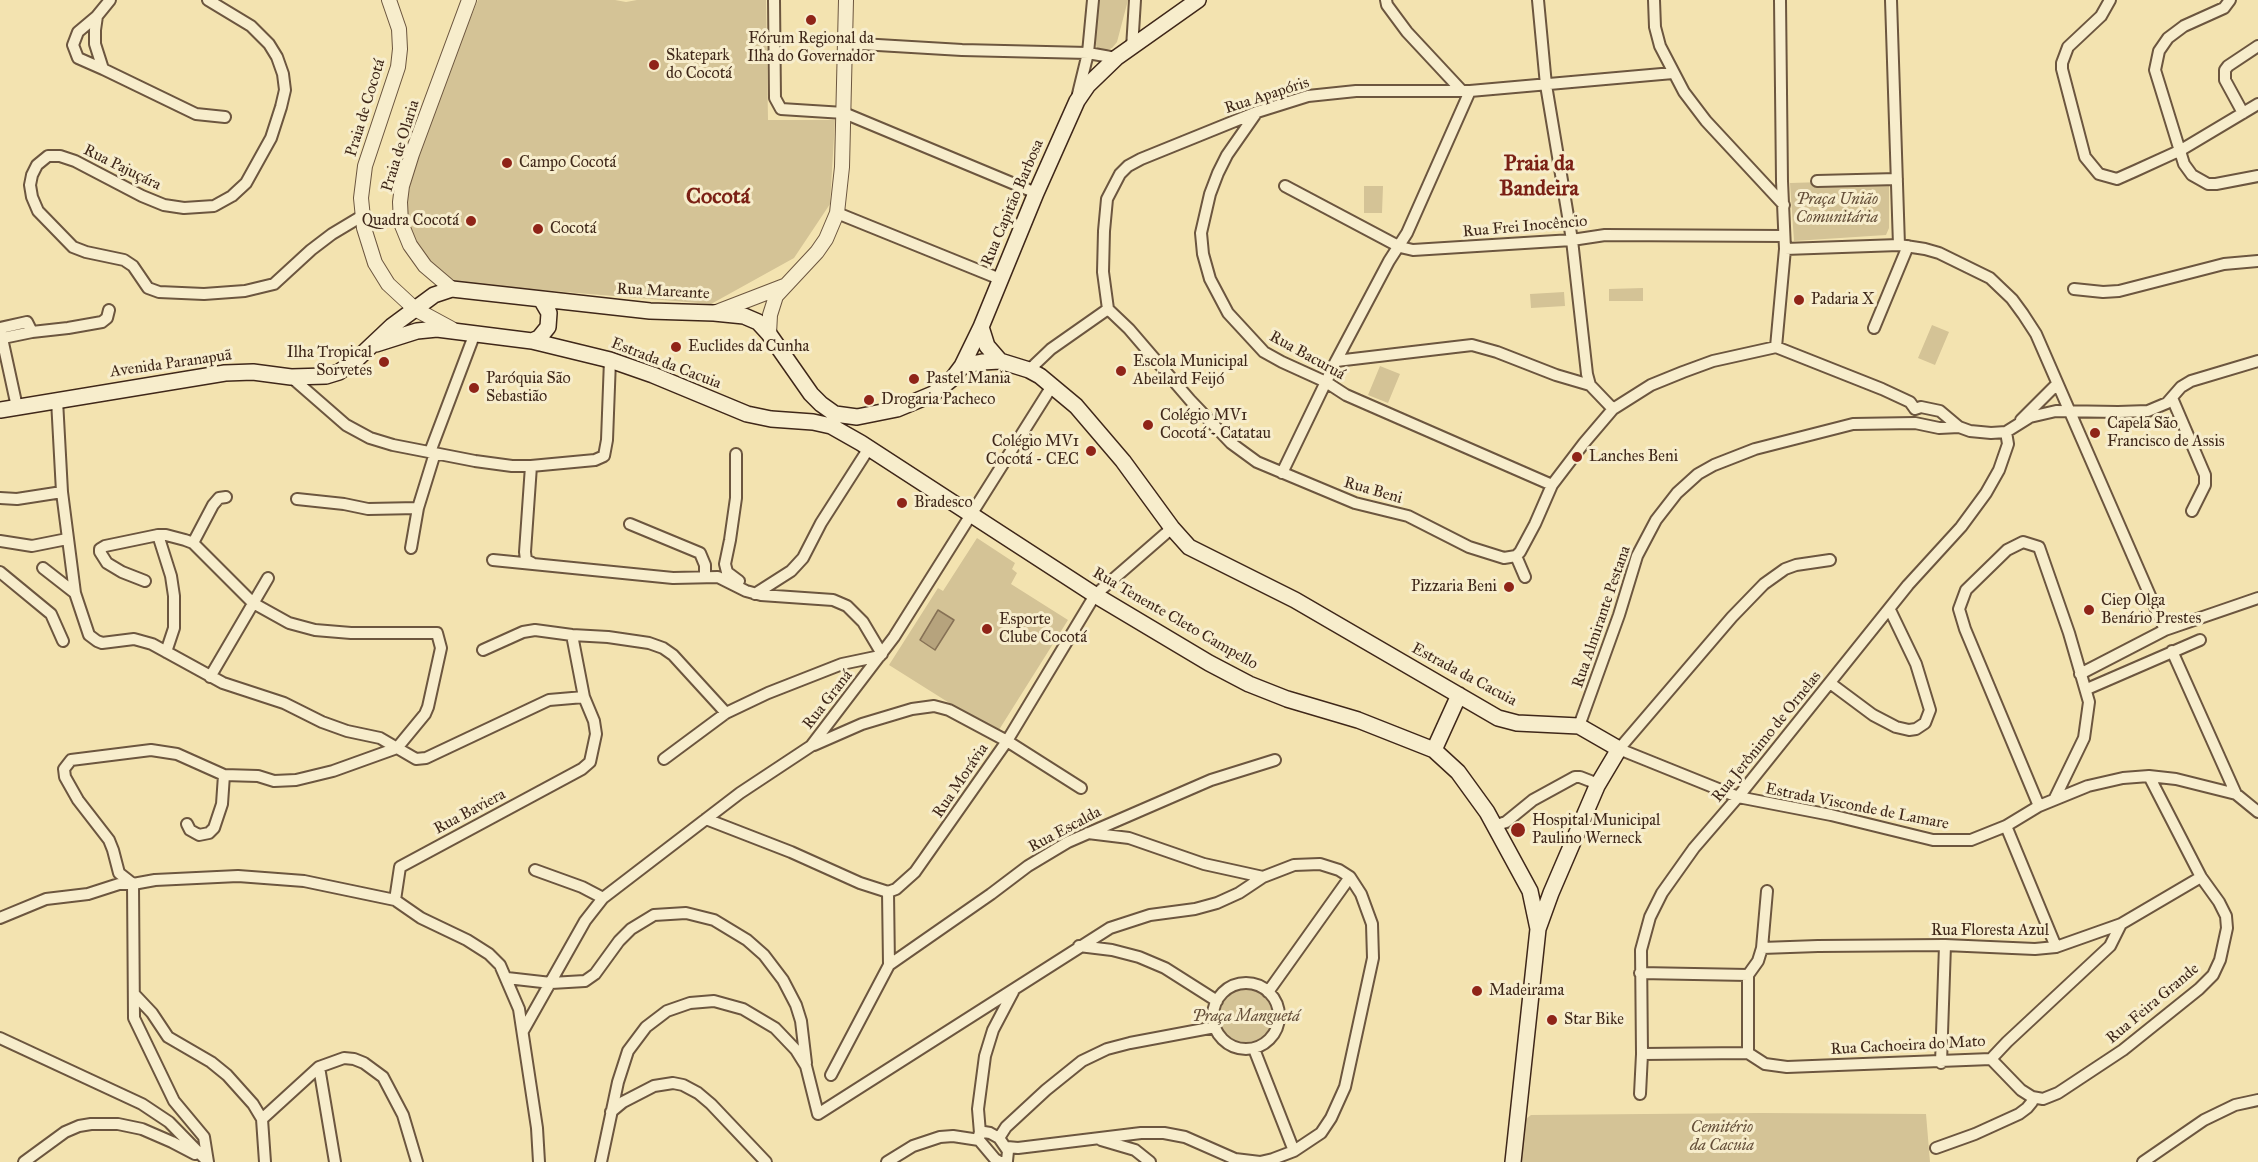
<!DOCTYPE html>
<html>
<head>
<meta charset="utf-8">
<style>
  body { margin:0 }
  canvas { display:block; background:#f3e3b0 }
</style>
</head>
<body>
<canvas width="2258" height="1162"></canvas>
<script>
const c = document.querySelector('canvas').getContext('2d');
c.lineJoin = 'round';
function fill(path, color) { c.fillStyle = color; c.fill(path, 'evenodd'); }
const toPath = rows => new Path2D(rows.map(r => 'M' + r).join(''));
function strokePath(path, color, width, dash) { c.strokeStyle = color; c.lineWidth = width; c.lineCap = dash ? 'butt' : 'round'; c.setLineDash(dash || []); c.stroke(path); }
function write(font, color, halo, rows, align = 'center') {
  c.font = font + ' "IM FELL Great Primer",serif'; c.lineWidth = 6; c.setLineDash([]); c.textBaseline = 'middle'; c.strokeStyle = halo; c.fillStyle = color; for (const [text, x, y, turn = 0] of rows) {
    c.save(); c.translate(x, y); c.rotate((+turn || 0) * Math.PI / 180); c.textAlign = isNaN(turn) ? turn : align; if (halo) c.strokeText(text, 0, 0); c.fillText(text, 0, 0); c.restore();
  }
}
const green = toPath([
  [478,0,615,0,626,2,637,0,766,0,768,120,835,120,830,204,794,258,711,304,492,286,453,281,423,255,408,223,407,200,417,156,437,99],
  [1095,0,1128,0,1117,42,1112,48,1107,50,1102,51,1097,48,1093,37],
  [1889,180,1889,228,1886,235,1794,241,1790,183],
  [1364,186,1383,186,1382,213,1364,213],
  [1643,288,1643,301,1609,301,1609,289],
  [1564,292,1565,306,1531,308,1530,294],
  [1932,325,1949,332,1935,365,1918,358],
  [1380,366,1400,374,1388,403,1368,395],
  [977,538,1015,563,1012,569,1017,573,1011,584,1068,620,997,733,889,665,938,588,943,591],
  '1217 1016a30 30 0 1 1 60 0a30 30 0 1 1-60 0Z',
  [1761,1113,1926,1114,1930,1162,1516,1162,1519,1124,1531,1115]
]);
const water = toPath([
  [938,610,954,620,935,650,920,640,938,610]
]);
const minor = toPath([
  [110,0,97,16,95,30,95,44,103,69,196,114,225,117],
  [208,0,251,26,269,44,277,57,283,74,285,90,281,107,271,138,246,183,232,196,214,206,184,208,164,205,142,196,75,161,60,156,48,156,37,165,32,175,30,185,32,197,38,211,73,247,86,252,124,260,133,266,148,288,159,292,204,294,245,291,274,284,311,250,332,234,362,216],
  [774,0,775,98,781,109,844,113,1036,193],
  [1386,0,1387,5,1407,32,1462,91],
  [1538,0,1546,85,1572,240,1587,374,1590,385],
  [1654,0,1655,27,1660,46,1684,92,1706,121,1784,205],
  [1891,0,1899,245],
  [2110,0,2101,16,2068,47,2062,63,2062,69,2085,157,2099,174,2117,179,2135,171,2181,150,2258,104],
  [2230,0,2224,8,2184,26,2168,38,2159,51,2155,70,2184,164,2192,175,2208,184,2216,184,2258,176],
  [97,16,78,32,73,45,78,58,103,69],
  [844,43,962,50,1088,53,1116,58],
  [1132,48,1135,0],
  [1078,94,1088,53,1093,0],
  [1257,112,1227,155,1218,173,1210,194,1201,233,1203,254,1210,279,1228,313,1264,352,1282,362,1326,382,1346,395,1552,485],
  [2243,113,2225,80,2225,70,2228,66,2258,46],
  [1817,181,1897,179],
  [1285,186,1400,247,1413,250,1572,240,1605,235,1784,236],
  [837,213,1000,279],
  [1785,249,1899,245,1925,249,1939,253,1990,278,2012,299,2023,314,2036,334,2165,630],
  [2074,289,2103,292,2119,291,2224,264,2258,261],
  [1108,309,1129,329,1190,400,1231,443,1257,462,1355,503,1408,516,1469,547,1504,558,1516,556,1520,552,1535,524,1552,485,1584,443,1613,409,1651,385,1683,372,1713,361,1776,347,1882,389,1910,402,1915,409],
  [1108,309,1103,272,1104,231,1107,199,1120,174,1128,166,1141,159,1257,112,1308,96,1356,91,1470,91,1673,73],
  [0,328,27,322,32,332],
  [1874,328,1908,246],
  [0,329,17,407],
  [3,338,32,332,68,328,102,322,107,318,109,310],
  [1776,347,1785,249,1782,181,1780,0],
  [1336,361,1472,345,1497,352,1556,375,1590,385,1613,409],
  [1029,370,1051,349,1108,309],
  [291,377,346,425,370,438,393,445,475,461,512,466,531,466,595,460,604,456,607,440,610,360],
  [2172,398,2205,475,2205,485,2192,511],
  [57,400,62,492,75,593,89,635,97,641,102,643,134,639,152,644,223,683,284,703,322,722,347,731,380,738,416,759,426,758,549,700,584,697],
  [1915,409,1921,407,1940,411,1959,427],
  [2021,420,2057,384],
  [430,452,475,333],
  [736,454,736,498,730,540,725,564,727,572,739,581],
  [531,466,525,552,526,560,532,563],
  [1282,473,1336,361,1389,261,1407,233,1470,91],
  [0,498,17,499,62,492],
  [297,499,344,504,368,509,418,508,435,453],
  [630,524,700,553,705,565,705,577],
  [158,535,171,576,174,596,174,628,166,652],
  [0,541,32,546,67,539],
  [193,543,213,505,219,498,226,497],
  [411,548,418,508],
  [1516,556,1525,577],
  [493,560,673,578,718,577,746,591,761,595,833,600,847,606,863,622,882,654],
  [1830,560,1796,565,1785,569,1764,584,1732,617,1619,749,1738,797,1831,815,1933,840,1971,840,2006,826,2039,806,2088,786,2123,778,2149,776,2176,779,2236,794,2258,812],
  [43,568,75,593],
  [0,572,51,614,63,641],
  [755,594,791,571,803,558,821,523,869,448],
  [483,650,523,632,535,630,572,635,608,637,649,643,663,648,673,655,726,713],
  [2172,651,2236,794],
  [2080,674,2165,630,2258,598],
  [210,677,268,578],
  [1830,683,1873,715,1896,727,1909,730,1916,729,1925,723,1930,710,1916,664,1890,610],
  [2087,689,2200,640],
  [1579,726,1619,615,1637,556,1656,520,1677,493,1698,474,1714,465,1755,449,1853,424,1915,423,1939,428,1959,427,1970,431,1991,433,2006,432,2030,417,2056,411,2118,412,2148,411,2167,403,2181,387,2191,381,2258,361],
  [814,745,862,724,912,709,934,706,949,710,1007,741,1081,788],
  [664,759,726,713,768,693,842,664,880,656],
  [2039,806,1965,629,1959,609,1966,590,2007,550,2023,542,2039,547,2069,633,2089,702,2084,738,2054,800],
  [706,819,791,852,860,883,888,892,896,889,915,872,1007,741,1095,595,1172,528],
  [187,824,190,830,199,835,209,833,214,828,222,804,224,775],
  [1494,826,1506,822,1533,800,1575,777,1580,777,1598,784],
  [2006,826,2056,947],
  [1088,833,1129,838,1204,864,1263,877],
  [535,870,582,887,603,898],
  [133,884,119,873,113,850,109,840,78,800,65,777,64,769,71,760,151,750,177,754,224,775,258,776,274,781,296,780,333,771,397,748,425,714,428,707,441,648,437,633,351,633,315,630,289,623,253,603,193,543,185,540,166,535,158,535,105,546,100,549,100,552,107,563,122,572,145,581],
  [395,900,400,867,582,769,590,762,596,734,594,721,584,697,572,635],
  [0,918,46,899,88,894,119,884,133,884],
  [1079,946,1112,950,1139,957,1165,968,1217,1001],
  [1762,948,1818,946,1945,945,2035,949,2056,947,2121,924,2201,877],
  [889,965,991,894,1028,866,1068,842,1211,780,1275,760],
  [1640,973,1748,975],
  [507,978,551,983,585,981,595,974,619,941,631,929,654,915,686,913,714,920,747,940,764,955,783,980,796,1005,801,1021,806,1063],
  '1213 1016a33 33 0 1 1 66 0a33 33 0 1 1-66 0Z',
  [1268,992,1350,877],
  [135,995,152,1013,168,1037,211,1062,227,1075,253,1104,262,1119,265,1162],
  [523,1031,585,921,603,898,740,793,811,746,894,637,1052,386],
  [0,1038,142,1104,169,1122,208,1162],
  [1254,1049,1294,1151],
  [1748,1053,1748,975,1758,961,1762,948,1767,891],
  [1642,1054,1748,1053,1765,1064,1787,1067,1991,1059,2007,1042,2110,946,2121,924],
  [1991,1059,2021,1090,2032,1097,2043,1099,2058,1093,2123,1050,2199,989,2213,975,2220,960,2227,928,2226,916,2219,902,2201,877,2149,776],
  [1941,1063,1945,945],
  [319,1067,335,1162],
  [831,1075,889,965,888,892],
  [1640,1094,1642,1054,1641,950,1650,917,1662,893,1694,848,1738,797,1908,585,1961,527,1986,493,1999,470,2008,444,2006,432],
  [611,1112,623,1102,654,1086,673,1083,683,1085,698,1093,711,1104,766,1162],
  [262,1119,319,1067,344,1058,354,1059,364,1063,383,1077,403,1115,417,1162],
  [980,1133,978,1109,985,1056,993,1030,1013,992],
  [999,1138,1006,1127,1046,1090,1082,1061,1107,1049,1130,1043,1215,1027],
  [979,1139,979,1135,984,1132,990,1133,999,1138,1008,1151,1007,1161],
  [979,1140,995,1159,1000,1162,1007,1161],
  [1101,1140,1135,1150,1150,1162],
  [1936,1148,1975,1134,2019,1114,2027,1108,2032,1102,2032,1097],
  [24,1162,65,1132,79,1126,91,1124,118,1124,142,1129,172,1142,195,1154],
  [208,1162,204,1137,174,1101,134,1018,133,884,155,880,238,876,304,881,395,900,421,918,467,940,489,954,500,965,519,1009,537,1128,539,1162],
  [601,1162,618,1082,628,1051,646,1027,667,1011,690,1003,714,1001,743,1009,775,1028,796,1050,806,1066,818,1114,1110,928,1150,915,1195,909,1217,903,1239,893,1263,877,1294,865,1320,864,1339,870,1350,877,1361,894,1372,924,1373,958,1345,1087,1331,1118,1321,1133,1294,1151,1273,1159,1260,1162,1235,1159,1185,1137,1164,1133,1141,1133,1018,1148,1007,1147],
  [887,1162,913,1146,940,1137,953,1136,979,1140],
  [2143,1162,2204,1120,2235,1105,2258,1100]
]);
const tertiary = toPath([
  [389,0,399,29,400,49,398,67,365,166,361,198,364,228,375,263,388,284,415,309,452,329],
  [452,289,425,266,410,245,401,223,400,202,402,186,412,154,469,0],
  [714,313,784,286],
  [769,334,770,315,776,296,817,252,826,239,837,213,842,167,846,0]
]);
const secondary = toPath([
  [981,327,987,346,1000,361],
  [532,341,539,338,548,327,549,313,542,301],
  [376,344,417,331,437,329,532,341,610,360,653,375,747,414,771,419,813,422,831,426,861,443,1095,595,1209,663,1249,684,1287,699,1358,720,1434,750,1458,772,1487,812,1530,891,1538,929],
  [962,366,982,362,1000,361,1029,370,1040,376,1076,406,1123,461,1172,528,1189,547,1295,600,1498,718,1517,723,1579,726,1619,749,1597,786,1551,893,1538,929,1513,1162],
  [0,410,225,373,253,372,291,377,326,376,339,372,356,360,392,326,434,295,452,289,650,311,714,313,744,316,758,322,769,334,811,394,821,404,835,414,857,417,897,409,933,394,953,378,962,366,981,327,1036,193,1077,101,1088,85,1116,58,1198,0],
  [1434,750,1459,695]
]);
const markers = [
  [811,20,6,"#8f2418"],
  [654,65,6,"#8f2418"],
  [507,163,6,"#8f2418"],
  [471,221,6,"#8f2418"],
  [538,229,6,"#8f2418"],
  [1799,300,6,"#8f2418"],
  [676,347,6,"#8f2418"],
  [384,362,6,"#8f2418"],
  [1121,371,6,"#8f2418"],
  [914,379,6,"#8f2418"],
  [474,388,6,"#8f2418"],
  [869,400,6,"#8f2418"],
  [1148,425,6,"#8f2418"],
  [2095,433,6,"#8f2418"],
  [1091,451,6,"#8f2418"],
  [1577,457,6,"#8f2418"],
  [902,503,6,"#8f2418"],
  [1509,587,6,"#8f2418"],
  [2089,610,6,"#8f2418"],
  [987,629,6,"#8f2418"],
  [1518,830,8,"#8f2418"],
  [1477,991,6,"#8f2418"],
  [1552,1020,6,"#8f2418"]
];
const poiNames = [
  ["Fórum Regional da",811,39,"center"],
  ["Ilha do Governador",811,57,"center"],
  ["Skatepark",666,56],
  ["do Cocotá",666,74],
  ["Campo Cocotá",519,163],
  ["Quadra Cocotá",459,221,"right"],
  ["Cocotá",550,229],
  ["Padaria X",1811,300],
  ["Euclides da Cunha",688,347],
  ["Ilha Tropical",372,353,"right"],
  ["Sorvetes",372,371,"right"],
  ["Escola Municipal",1133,362],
  ["Abeilard Feijó",1133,380],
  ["Paróquia São",486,379],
  ["Sebastião",486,397],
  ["Pastel Mania",926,379],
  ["Drogaria Pacheco",881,400],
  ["Colégio MV1",1160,416],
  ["Cocotá - Catatau",1160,434],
  ["Capela São",2107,424],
  ["Francisco de Assis",2107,442],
  ["Colégio MV1",1079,442,"right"],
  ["Cocotá - CEC",1079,460,"right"],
  ["Lanches Beni",1589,457],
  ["Bradesco",914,503],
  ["Pizzaria Beni",1497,587,"right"],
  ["Ciep Olga",2101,601],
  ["Benário Prestes",2101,619],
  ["Esporte",999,620],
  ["Clube Cocotá",999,638],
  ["Hospital Municipal",1532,821],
  ["Paulino Werneck",1532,839],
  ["Madeirama",1489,991],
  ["Star Bike",1564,1020]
];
const streetNames = [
  ["Rua Apapóris",1267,96,-18],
  ["Praia de Cocotá",366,108,-73],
  ["Praia de Olaria",401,146,-73],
  ["Rua Pajuçára",122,168,26],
  ["Rua Capitão Barbosa",1013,203,-67],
  ["Rua Frei Inocêncio",1525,227,-5],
  ["Rua Mareante",663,292,3],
  ["Rua Bacuruá",1307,356,29],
  ["Avenida Paranapuã",171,364,-8],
  ["Estrada da Cacuia",666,364,21],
  ["Rua Beni",1373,491,16],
  ["Rua Almirante Pestana",1602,617,-71],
  ["Rua Tenente Cleto Campello",1175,619,30],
  ["Estrada da Cacuia",1464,675,28],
  ["Rua Graná",828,700,-52],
  ["Rua Jerônimo de Ornelas",1767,737,-51],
  ["Rua Morávia",961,781,-56],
  ["Estrada Visconde de Lamare",1857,807,11],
  ["Rua Baviera",470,812,-28],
  ["Rua Escalda",1065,830,-28],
  ["Rua Floresta Azul",1990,931],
  ["Rua Feira Grande",2153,1004,-40],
  ["Rua Cachoeira do Mato",1908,1046,-3]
];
const parkNames = [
  ["Praça União",1837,200],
  ["Comunitária",1837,218],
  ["Praça Manguetá",1246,1017],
  ["Cemitério",1722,1128],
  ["da Cacuia",1722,1146]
];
const districtNames = [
  ["Praia da",1539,165],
  ["Bandeira",1539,190],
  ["Cocotá",718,198]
];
fill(green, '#d4c396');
fill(water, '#b6a37d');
strokePath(water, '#867155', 1.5);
strokePath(minor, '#6c563f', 14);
strokePath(tertiary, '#6c563f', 16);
strokePath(secondary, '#3f2719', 18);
strokePath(minor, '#f7edcc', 10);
strokePath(tertiary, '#f7edcc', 14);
strokePath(secondary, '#f7edcc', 15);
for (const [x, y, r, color] of markers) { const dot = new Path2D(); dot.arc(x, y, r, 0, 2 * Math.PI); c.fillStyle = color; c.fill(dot); strokePath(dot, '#f7edcc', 2); }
write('16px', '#3f2719', '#f7edcc', poiNames, 'left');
write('16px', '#3f2719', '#f7edcc', streetNames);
write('italic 16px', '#644e38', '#f7edcc', parkNames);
write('bold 22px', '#7a1f14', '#f7edcc', districtNames);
</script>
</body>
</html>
